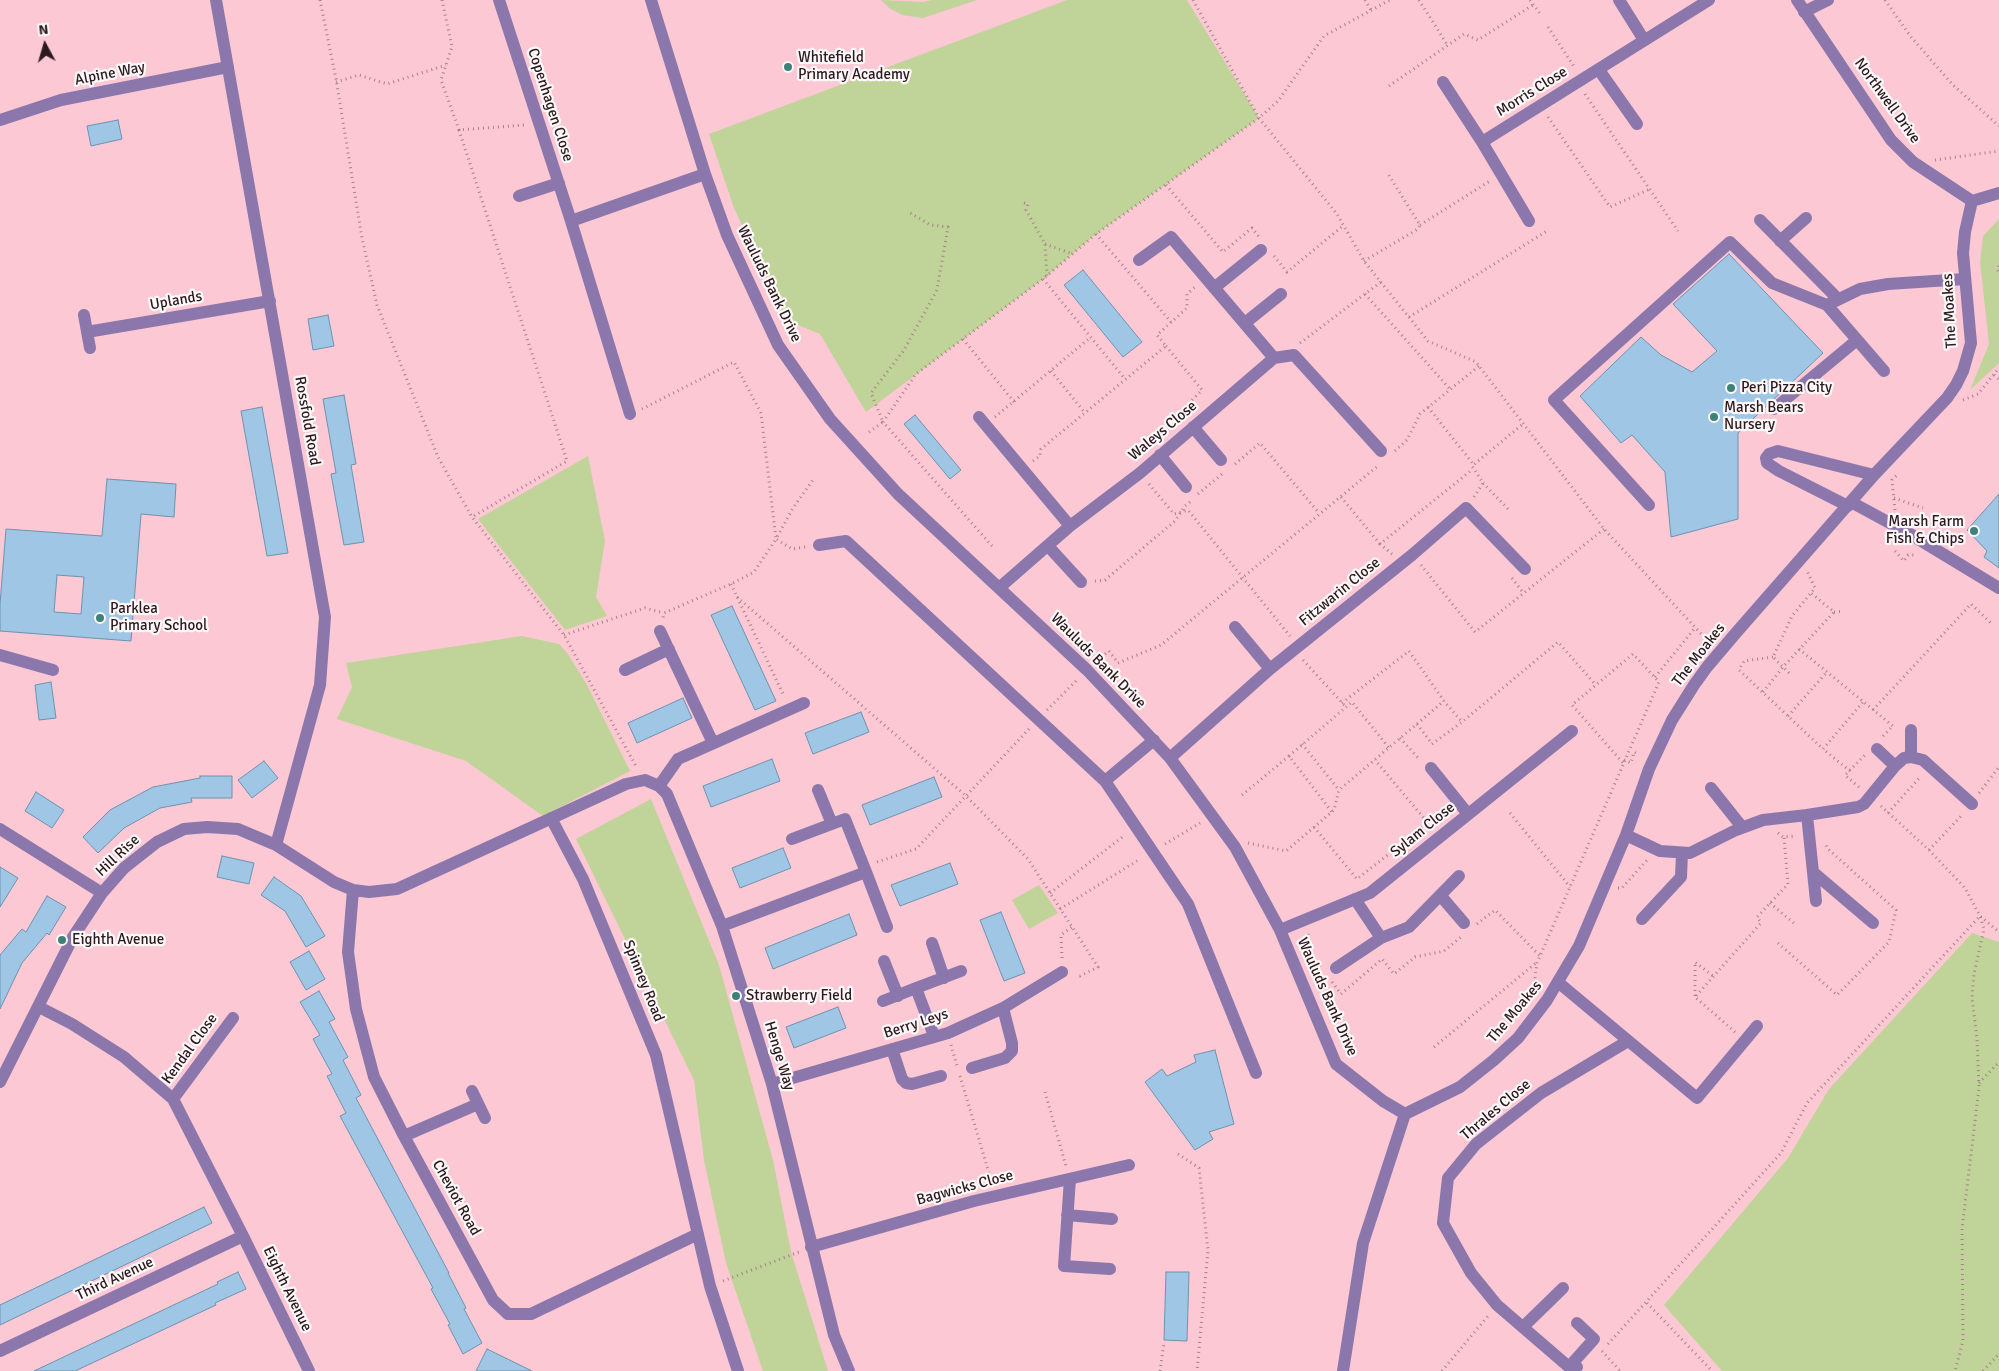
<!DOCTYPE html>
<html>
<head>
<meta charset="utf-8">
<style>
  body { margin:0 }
  #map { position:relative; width:1999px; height:1371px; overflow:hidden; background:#fcc8d4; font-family:Signika,sans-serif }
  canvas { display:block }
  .north { position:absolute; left:20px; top:20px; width:50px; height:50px; -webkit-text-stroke:4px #fdf8f9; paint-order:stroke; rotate:354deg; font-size:14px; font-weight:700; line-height:20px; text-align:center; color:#2b191e }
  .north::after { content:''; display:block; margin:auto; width:18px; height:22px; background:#2b191e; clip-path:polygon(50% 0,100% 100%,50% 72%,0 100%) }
</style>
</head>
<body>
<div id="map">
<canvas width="1999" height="1371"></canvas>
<div class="north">N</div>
</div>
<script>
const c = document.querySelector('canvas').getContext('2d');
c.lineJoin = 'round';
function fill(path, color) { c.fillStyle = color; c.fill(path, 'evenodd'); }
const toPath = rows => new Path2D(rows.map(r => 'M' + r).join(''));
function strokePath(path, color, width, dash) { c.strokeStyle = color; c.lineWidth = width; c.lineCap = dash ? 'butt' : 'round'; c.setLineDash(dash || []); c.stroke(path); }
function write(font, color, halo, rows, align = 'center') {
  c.font = font + ' Signika,sans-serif'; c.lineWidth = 4.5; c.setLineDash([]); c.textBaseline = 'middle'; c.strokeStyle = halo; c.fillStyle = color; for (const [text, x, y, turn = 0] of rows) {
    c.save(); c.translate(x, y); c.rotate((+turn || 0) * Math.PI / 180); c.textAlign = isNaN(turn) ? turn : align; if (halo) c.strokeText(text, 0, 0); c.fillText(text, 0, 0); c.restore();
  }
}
const green = toPath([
  [881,0,923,2,932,0,977,0,923,18,902,15,889,8],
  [1067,0,1187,0,1259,118,1096,234,1043,279,866,412,820,334,786,320,734,208,709,134],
  [1999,219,1999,363,1970,390,1989,344,1980,262,1983,236],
  [588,456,605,541,596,597,607,616,565,630,478,519],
  [522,636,559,644,568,654,587,685,630,771,543,816,466,761,337,719,352,687,346,663],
  [651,799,719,965,773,1160,791,1252,828,1371,763,1371,726,1263,704,1160,694,1080,576,839],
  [1039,885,1058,913,1029,929,1012,900],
  [1972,933,1999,942,1999,1371,1722,1371,1664,1305,1788,1158,1829,1089]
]);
const building = toPath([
  [118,120,122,139,91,146,87,126,118,120],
  [1729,254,1823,353,1738,433,1738,519,1671,537,1665,472,1632,435,1621,443,1580,396,1641,337,1661,355,1692,372,1717,351,1673,304,1729,254],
  [1083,270,1142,342,1123,357,1064,285,1083,270],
  [328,315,334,346,313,350,308,319,328,315],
  [344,395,356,464,351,465,364,542,344,545,331,474,336,473,323,399,344,395],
  [262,407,288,553,267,556,241,411,262,407],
  [915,415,961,470,950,479,904,424,915,415],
  [107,479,176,484,174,517,141,514,131,641,0,631,0,604,6,529,102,536,107,479],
  [57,575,84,577,81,614,54,612,57,575],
  [1999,494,1999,568,1984,557,1987,551,1967,530,1999,494],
  [732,606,776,701,755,710,711,615,732,606],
  [51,682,56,718,39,720,35,685,51,682],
  [683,698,692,718,637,743,628,723,683,698],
  [861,712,869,732,813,754,805,733,861,712],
  [772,759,780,781,711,807,703,786,772,759],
  [264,761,278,778,252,798,238,780,264,761],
  [200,776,232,776,232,798,191,798,192,802,160,808,124,828,98,853,83,837,110,810,153,787,200,778,200,776],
  [934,777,942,797,870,825,862,805,934,777],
  [36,792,64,810,52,828,25,811,36,792],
  [783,848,791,868,740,888,732,868,783,848],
  [222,856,254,863,249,884,217,877,222,856],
  [950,863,958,884,900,906,891,885,950,863],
  [0,867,18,878,0,907,0,867],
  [274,877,301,896,325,936,306,947,285,911,261,895,274,877],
  [47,896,66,907,49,935,47,933,22,963,0,1009,0,955,22,929,26,932,47,896],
  [1001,912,1025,973,1004,981,980,920,1001,912],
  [849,914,857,935,773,969,765,948,849,914],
  [309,951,325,979,306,990,290,962,309,951],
  [319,991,335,1019,329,1022,348,1057,343,1060,361,1095,356,1098,449,1273,448,1273,466,1308,464,1309,482,1343,463,1354,448,1325,450,1324,431,1289,433,1288,340,1116,346,1113,327,1076,332,1074,313,1039,320,1035,300,1002,319,991],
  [838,1007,846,1028,794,1048,786,1027,838,1007],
  [1215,1050,1234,1124,1209,1132,1213,1139,1195,1150,1145,1082,1162,1069,1167,1076,1196,1062,1194,1055,1215,1050],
  [204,1207,212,1223,0,1325,0,1305,204,1207],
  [238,1272,246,1289,215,1303,216,1305,75,1371,34,1371,218,1284,217,1282,238,1272],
  [1166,1272,1189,1272,1187,1341,1164,1340,1166,1272],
  [487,1349,532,1371,476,1371,487,1349]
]);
const path = toPath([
  [320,0,336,79,362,238,377,305,438,457,472,517,564,635,637,768],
  [442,0,452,47,441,80,459,130,525,125],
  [1193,0,1259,118,1337,214,1364,261,1428,341,1476,362,1604,529,1705,638],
  [1365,0,1371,10],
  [1419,0,1448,46],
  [1530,0,1541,15],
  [1885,0,1911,37,1953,85,1999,126],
  [1548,27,1575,68],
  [336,82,359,75,387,84,446,65],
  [1389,86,1464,34,1478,40,1533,5],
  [1585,94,1678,231],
  [1548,117,1610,207,1650,189],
  [459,130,567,461,472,517],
  [1935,160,1999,151],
  [1166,185,1223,252,1252,228,1259,237],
  [1024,203,1028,204,1026,210,1045,244,1047,276],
  [1420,225,1490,181],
  [1096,234,1171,322],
  [1045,244,1073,254],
  [1274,256,1287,272,1344,225],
  [1364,261,1418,229,1420,225,1388,174],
  [1999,266,1997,269,1999,272],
  [1043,279,1125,379],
  [1365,294,1450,389],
  [1409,317,1547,231],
  [963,339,1014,402],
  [1300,343,1381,282],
  [1166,346,1202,390,1191,401,1197,408],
  [1051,371,1085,413],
  [1994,375,1999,379],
  [1963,400,1978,394,1999,368],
  [1428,407,1474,465],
  [642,409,734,362,761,413,776,539,754,572,731,584,664,613,663,618],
  [995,417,1091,337],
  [869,432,883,422,871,393,904,350,937,290,948,227,931,225,910,213],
  [1395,451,1407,440,1420,414,1479,366],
  [1033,461,1040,456,1041,449,1166,346,1157,335,1187,308,1187,294,1195,287],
  [1235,464,1260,443,1319,513],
  [1483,483,1509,510],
  [1149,484,1174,514,1188,510,1290,636],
  [1198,494,1222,474],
  [1341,497,1380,544],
  [1474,497,1483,483,1472,466,1523,424],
  [1894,498,1923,508],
  [1895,510,1892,480,1898,474],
  [992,546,883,422,916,374,1043,279,1096,234,1259,118,1278,101,1324,36,1390,0],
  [805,547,792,549,776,539,793,508,813,480],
  [1895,551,1904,561,1908,555,1915,555],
  [1392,554,1380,544,1473,469],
  [1421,565,1475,632,1604,529],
  [1512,578,1524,594],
  [1095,581,1105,580,1175,521,1185,506,1190,502],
  [731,584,783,694,785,695],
  [737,597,966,796,1028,859,1098,967,1080,976,1076,975],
  [1834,612,1844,611],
  [564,635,645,608,664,613],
  [1799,649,1893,726],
  [1773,657,1744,661,1739,670,1823,749],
  [1097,660,1109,651,1118,663,1161,645,1379,465],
  [1303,660,1346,707],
  [1789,673,1773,657,1792,616,1815,588,1807,571],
  [1655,677,1695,628],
  [1763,692,1783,667,1834,612,1811,593],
  [1342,703,1409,651,1444,701,1462,722],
  [1047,710,1078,679],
  [1873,710,1971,604,1992,624],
  [1788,716,1827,672],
  [1417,724,1432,744,1462,722,1558,642,1595,684],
  [1883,736,1893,726],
  [1400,738,1420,760],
  [1302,744,1339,790],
  [1289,756,1352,702,1389,748],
  [1624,760,1631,763,1634,752,1639,755],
  [1850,771,1823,749,1863,702],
  [1859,787,1845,775,1865,755],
  [1979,793,1999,767],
  [1242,795,1289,756,1332,812],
  [1881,806,1929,850,1965,888,1980,916,1999,932],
  [1510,813,1570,887],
  [1888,813,1921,776],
  [1314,827,1357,879,1428,823,1375,760],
  [1778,833,1783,837,1795,836],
  [1248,843,1286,851,1334,810,1339,790,1444,701],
  [1165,844,1200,823],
  [1929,850,1963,814],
  [877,862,916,849,1029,729],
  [1618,888,1622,888,1647,860],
  [1050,893,1125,835],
  [1770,903,1795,924],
  [1060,909,1140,859],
  [1477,924,1495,910,1540,956],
  [1308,934,1311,954,1322,969],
  [1778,943,1837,995,1889,942,1896,910,1827,848,1826,845],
  [1062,958,1061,935,1072,927],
  [1332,982,1341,994,1382,959,1394,974,1415,957,1444,951,1461,937],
  [1533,993,1537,963,1659,682,1633,654,1572,705,1623,763],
  [1695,996,1695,962,1713,976],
  [1735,1032,1695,997,1761,923,1757,917,1788,884,1784,837],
  [951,1045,957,1066],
  [1434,1047,1536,963],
  [960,1076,992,1183],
  [1979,1083,1999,1062],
  [1045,1092,1066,1166],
  [1178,1154,1199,1168,1208,1250,1197,1371],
  [723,1281,799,1252],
  [1647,1303,1712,1371],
  [1608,1344,1781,1153,1807,1103,1980,916,1984,929,1974,974,1972,998,1977,1038,1979,1088,1962,1229,1963,1341,1955,1371],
  [1602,1351,1620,1371],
  [1160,1371,1164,1343],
  [1442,1371,1488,1316],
  [1983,1371,1999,1354]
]);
const minor = toPath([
  [216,0,325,617,320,685,276,845],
  [499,0,571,221,705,174],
  [651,0,705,174,727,235,778,345,830,419,898,494,1087,670,1170,758,1235,847,1280,930,1336,1064,1383,1101,1405,1114],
  [1619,0,1644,40],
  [1797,0,1891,140,1913,162,1972,201,1999,193],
  [1804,12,1828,0],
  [1599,70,1637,124],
  [1443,82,1482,142,1529,221],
  [0,120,61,100,228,67],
  [1482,142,1709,0],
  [519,196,559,183],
  [1760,220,1838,299],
  [571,221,630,414],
  [1780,241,1806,218],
  [1139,260,1171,237,1274,358],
  [1214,288,1261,250],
  [84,315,90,348],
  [1245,323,1281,294],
  [87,332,270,301],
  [1884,371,1827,305,1860,289,1888,284,1965,279],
  [1774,409,1857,340],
  [979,417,1070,526],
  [1193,427,1221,460],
  [1160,455,1186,487],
  [1851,502,1910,534,1999,588],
  [1649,505,1554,400,1730,242,1772,283,1827,305],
  [1848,506,1779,471,1767,463,1766,458,1769,454,1778,451,1874,475],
  [819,545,846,541,1105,781,1188,904,1256,1073],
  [1048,546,1081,582],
  [999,588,1070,526,1140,473,1274,358,1294,355,1381,451],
  [1235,627,1270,669],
  [660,631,713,743],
  [0,655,53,670],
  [625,670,669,649],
  [1877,749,1895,766],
  [1911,757,1911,730],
  [1170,758,1270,669,1412,555,1466,508,1525,569],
  [1431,768,1468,814],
  [1105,781,1154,740],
  [659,786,678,759,804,703],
  [1711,788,1742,827],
  [818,790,832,824],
  [1807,815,1816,901],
  [551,818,583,879,656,1055,710,1286,738,1371],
  [0,829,102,893],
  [1626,835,1660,851,1690,853,1736,830,1763,820,1807,815,1858,807,1864,804,1895,766,1904,758,1911,757,1923,760,1972,804],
  [866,872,887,927],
  [1813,872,1873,923],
  [353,890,348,952,356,1009,374,1077,404,1136,493,1300,508,1314,531,1314,698,1234],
  [1440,895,1464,923],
  [1355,899,1381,938],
  [1642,919,1681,877,1682,853],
  [722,926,866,872,845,819,792,839],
  [1280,930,1370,893,1572,731],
  [932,943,944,978],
  [884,961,898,996],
  [1336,968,1381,938,1409,927,1459,876],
  [1559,983,1697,1098,1757,1026],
  [916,988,961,971],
  [883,1001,916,988,934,1036],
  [39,1007,72,1024,124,1057,173,1099,243,1236,309,1371],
  [892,1049,902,1079,906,1083,912,1084,941,1076],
  [972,1068,1005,1058,1012,1051,1012,1043,1003,1008],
  [0,1082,73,937,102,893,124,868,157,842,184,829,207,827,238,829,276,845,334,882,353,890,369,892,397,889,626,784,645,780,659,786,667,794,722,926,772,1084,834,1335,849,1371],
  [772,1084,948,1033,1003,1008,1062,972],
  [472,1091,485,1118],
  [173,1099,233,1018],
  [1405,1114,1460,1087,1494,1060,1518,1038,1547,1000,1579,946,1626,835,1649,769,1672,720,1694,685,1707,667,1735,634,1874,475,1947,398,1956,385,1963,371,1971,343,1963,253,1965,232,1972,201],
  [404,1136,478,1104],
  [1070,1179,1064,1266,1110,1269],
  [1067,1215,1112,1219],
  [811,1247,974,1201,1129,1165],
  [1523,1327,1563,1288],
  [0,1351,243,1236],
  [1569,1367,1594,1339,1577,1323],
  [1577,1367,1569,1367,1497,1305,1471,1273,1443,1223,1448,1178,1476,1144,1541,1093,1628,1041],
  [1343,1371,1363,1243,1405,1114]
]);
const markers = [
  [788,67,5,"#3d8278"],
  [1731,388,5,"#3d8278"],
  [1714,417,5,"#3d8278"],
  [1974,531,5,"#3d8278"],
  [100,618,5,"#3d8278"],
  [62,940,5,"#3d8278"],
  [736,996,5,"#3d8278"]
];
const poiNames = [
  ["Whitefield",798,58],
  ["Primary Academy",798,75],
  ["Peri Pizza City",1741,388],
  ["Marsh Bears",1724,408],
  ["Nursery",1724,425],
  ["Marsh Farm",1964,522,"right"],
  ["Fish & Chips",1964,539,"right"],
  ["Parklea",110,609],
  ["Primary School",110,626],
  ["Eighth Avenue",72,940],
  ["Strawberry Field",746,996]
];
const streetNames = [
  ["Alpine Way",110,74,-11],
  ["Morris Close",1532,92,-32],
  ["Northwell Drive",1887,101,54],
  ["Copenhagen Close",550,105,72],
  ["Wauluds Bank Drive",769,284,64],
  ["Uplands",176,301,-10],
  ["The Moakes",1950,311,-93],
  ["Rossfold Road",307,421,80],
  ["Waleys Close",1163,431,-40],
  ["Fitzwarin Close",1340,592,-39],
  ["The Moakes",1699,655,-52],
  ["Wauluds Bank Drive",1098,661,45],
  ["Sylam Close",1423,830,-39],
  ["Hill Rise",118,856,-43],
  ["Spinney Road",643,981,68],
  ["Wauluds Bank Drive",1327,997,66],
  ["The Moakes",1515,1012,-50],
  ["Berry Leys",916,1024,-18],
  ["Kendal Close",190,1049,-54],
  ["Henge Way",779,1056,73],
  ["Thrales Close",1496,1110,-40],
  ["Bagwicks Close",965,1188,-15],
  ["Cheviot Road",456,1198,61],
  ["Third Avenue",115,1279,-25],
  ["Eighth Avenue",287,1289,64]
];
fill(green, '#c0d398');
fill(building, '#9fc6e5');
strokePath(building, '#6d92af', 1);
strokePath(path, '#a7818a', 3, [1, 4]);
strokePath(minor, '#8c77ac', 12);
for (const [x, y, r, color] of markers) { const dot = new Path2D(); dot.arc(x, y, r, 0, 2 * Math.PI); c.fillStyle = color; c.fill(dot); strokePath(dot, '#fdf8f9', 2); }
write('15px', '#2b191e', '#fdf8f9', poiNames, 'left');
write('15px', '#2b191e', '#fdf8f9', streetNames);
</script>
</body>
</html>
